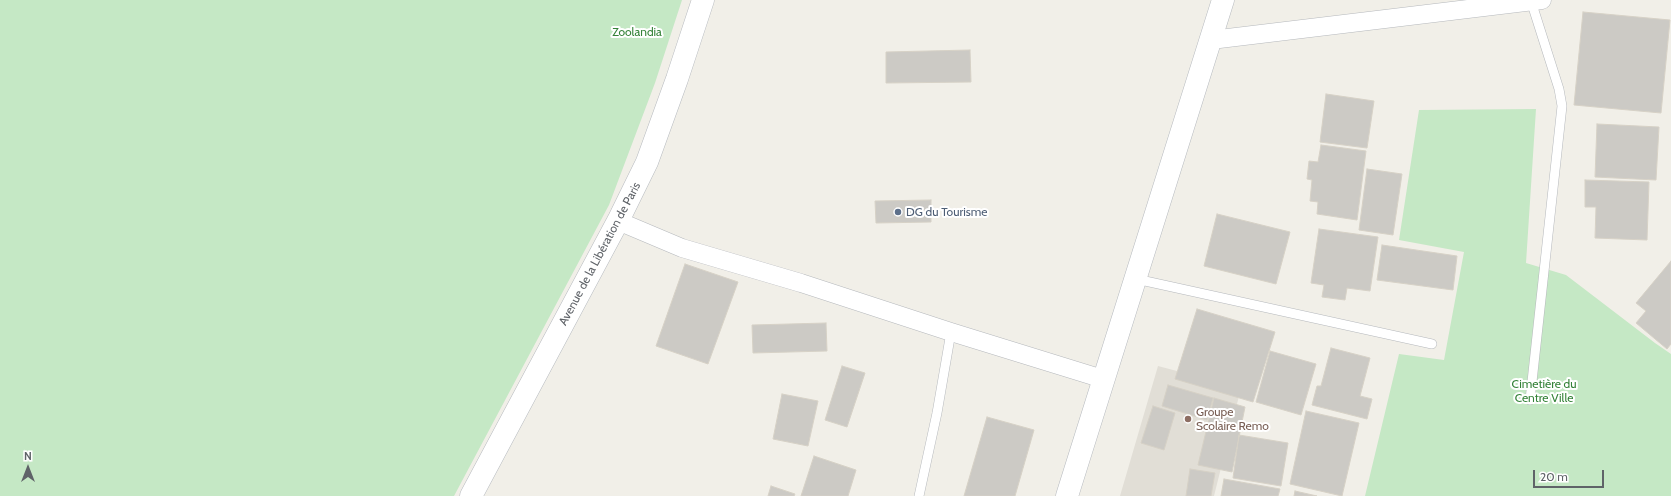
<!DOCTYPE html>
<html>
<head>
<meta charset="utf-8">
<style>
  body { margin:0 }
  #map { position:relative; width:1671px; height:496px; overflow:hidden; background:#f1efe8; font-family:Cabin,sans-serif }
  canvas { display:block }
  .north { position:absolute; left:8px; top:448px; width:40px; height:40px; -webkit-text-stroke:3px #fff; paint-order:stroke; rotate:0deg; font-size:11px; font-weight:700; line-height:16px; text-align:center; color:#5f6368 }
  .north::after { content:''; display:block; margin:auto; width:14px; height:18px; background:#5f6368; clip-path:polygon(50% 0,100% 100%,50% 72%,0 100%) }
  .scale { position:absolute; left:1533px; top:470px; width:71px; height:18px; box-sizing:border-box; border:2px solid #5f6368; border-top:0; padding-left:5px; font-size:12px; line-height:14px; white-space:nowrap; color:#5f6368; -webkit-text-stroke:3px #fff; paint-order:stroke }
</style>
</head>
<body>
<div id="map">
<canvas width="1671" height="496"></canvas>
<div class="north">N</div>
<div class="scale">20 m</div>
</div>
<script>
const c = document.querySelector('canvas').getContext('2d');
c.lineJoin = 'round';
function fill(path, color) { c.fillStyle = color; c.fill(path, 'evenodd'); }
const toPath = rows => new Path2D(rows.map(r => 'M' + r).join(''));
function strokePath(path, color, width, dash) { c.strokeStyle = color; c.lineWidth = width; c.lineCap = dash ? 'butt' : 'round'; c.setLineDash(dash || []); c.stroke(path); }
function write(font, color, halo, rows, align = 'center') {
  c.font = font + ' Cabin,sans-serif'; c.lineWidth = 4; c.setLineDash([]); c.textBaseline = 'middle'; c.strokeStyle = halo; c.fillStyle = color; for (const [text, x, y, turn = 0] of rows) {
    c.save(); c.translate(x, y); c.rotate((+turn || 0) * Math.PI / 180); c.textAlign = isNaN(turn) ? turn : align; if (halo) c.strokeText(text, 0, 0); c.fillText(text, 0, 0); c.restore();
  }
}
const education = toPath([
  [1158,366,1241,388,1214,496,1120,496]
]);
const green = toPath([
  [0,0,682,0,655,83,609,205,454,496,0,496],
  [1536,109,1526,263,1566,275,1655,343,1671,354,1671,496,1365,496,1399,354,1444,360,1464,252,1399,240,1419,110]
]);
const building = toPath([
  [1583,12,1670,20,1661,113,1574,105,1583,12],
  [970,50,971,82,886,83,886,52,970,50],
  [1326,94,1374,101,1367,148,1320,142,1326,94],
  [1597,124,1659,127,1656,180,1595,177,1597,124],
  [1321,145,1366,151,1357,220,1317,214,1318,202,1310,201,1312,180,1307,179,1309,161,1318,162,1321,145],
  [1367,169,1402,174,1393,235,1359,230,1367,169],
  [1585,180,1649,182,1647,240,1595,238,1596,207,1585,207,1585,180],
  [931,200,931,222,876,223,875,201,931,200],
  [1217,214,1290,232,1276,284,1204,266,1217,214],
  [1319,229,1378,237,1370,291,1347,288,1345,300,1322,297,1324,285,1311,283,1319,229],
  [1382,245,1457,256,1453,290,1377,280,1382,245],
  [1671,261,1671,344,1667,349,1636,323,1646,311,1636,303,1671,261],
  [685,264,738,282,708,364,656,346,685,264],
  [1197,309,1275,332,1253,402,1175,379,1197,309],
  [826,323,827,351,753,353,752,325,826,323],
  [1331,348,1370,358,1360,396,1372,399,1367,419,1312,405,1317,386,1321,386,1331,348],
  [1270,351,1316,364,1301,415,1256,402,1270,351],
  [842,366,865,373,847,427,825,420,842,366],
  [1168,385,1213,398,1207,420,1162,406,1168,385],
  [782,394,818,401,808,446,773,439,782,394],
  [1214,398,1245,407,1232,472,1198,465,1214,398],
  [1153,406,1175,413,1164,450,1141,443,1153,406],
  [1306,411,1359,423,1342,496,1290,484,1306,411],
  [987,417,1034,430,1015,496,964,496,987,417],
  [1239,435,1288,443,1281,486,1233,478,1239,435],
  [814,456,856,470,848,496,801,496,814,456],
  [1190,469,1215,473,1211,496,1186,496,1190,469],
  [1224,479,1280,489,1278,496,1221,496,1224,479],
  [771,486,795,494,794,496,768,496,771,486],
  [1295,491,1317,496,1294,496,1295,491]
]);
const lane = toPath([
  [1136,279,1432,344],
  [1530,400,1562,106,1559,89,1531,1],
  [919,496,937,413,951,332]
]);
const street = toPath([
  [1211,40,1542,0],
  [618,221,682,248,801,283,951,332,1103,379]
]);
const secondary = toPath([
  [471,496,618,221,647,162,677,79,703,0],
  [1067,496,1223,0]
]);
const markers = [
  [898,212,4,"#5c6f8a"],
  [1188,419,4,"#8d6e63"]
];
const parkNames = [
  ["Zoolandia",637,32],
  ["Cimetière du",1544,384],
  ["Centre Ville",1544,398]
];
const serviceNames = [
  ["DG du Tourisme",906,212]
];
const streetNames = [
  ["Avenue de la Libération de Paris",600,254,-62]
];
const educationNames = [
  ["Groupe",1196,412],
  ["Scolaire Remo",1196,426]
];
fill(education, '#e1ded6');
fill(green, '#c5e8c5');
fill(building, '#cccac5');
strokePath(building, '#d6d1c6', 1);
strokePath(lane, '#b5b8bc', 10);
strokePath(street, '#b5b8bc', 19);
strokePath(secondary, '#b6babf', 23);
strokePath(lane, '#fff', 9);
strokePath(street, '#fff', 18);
strokePath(secondary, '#fff', 22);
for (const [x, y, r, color] of markers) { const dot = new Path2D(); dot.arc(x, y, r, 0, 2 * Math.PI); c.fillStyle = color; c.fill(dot); strokePath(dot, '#fff', 1.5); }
write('12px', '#348238', '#fff', parkNames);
write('12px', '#4e5e75', '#fff', serviceNames, 'left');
write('12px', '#5f6368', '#fff', streetNames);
write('12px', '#785e54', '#fff', educationNames, 'left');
</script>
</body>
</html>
